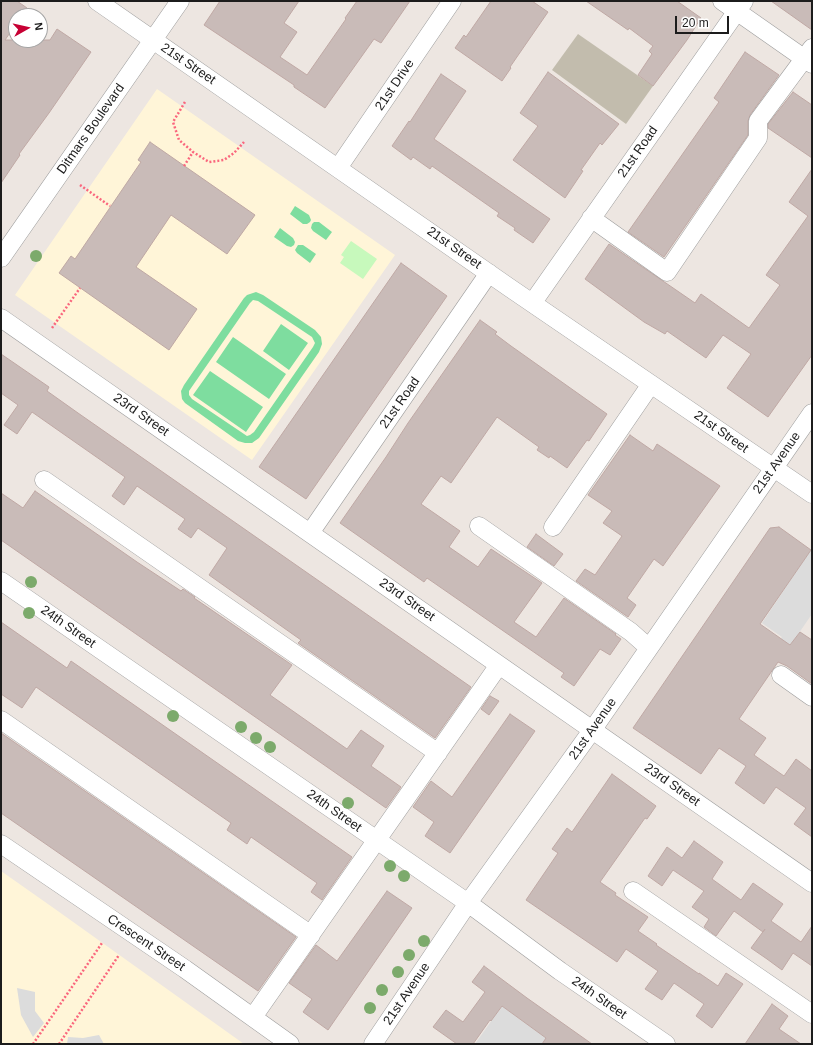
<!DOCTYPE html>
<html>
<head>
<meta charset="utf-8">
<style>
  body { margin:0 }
  #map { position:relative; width:813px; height:1045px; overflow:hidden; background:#ede6e1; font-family:Helvetica,sans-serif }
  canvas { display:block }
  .frame { position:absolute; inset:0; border:2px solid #1c1c1c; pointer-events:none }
  .north { position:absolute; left:8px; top:8px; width:40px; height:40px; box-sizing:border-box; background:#fff; border:1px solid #a4a4a4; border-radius:50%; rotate:82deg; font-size:11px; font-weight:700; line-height:16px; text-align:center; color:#1c1c1c }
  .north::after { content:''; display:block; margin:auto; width:14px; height:18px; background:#c70034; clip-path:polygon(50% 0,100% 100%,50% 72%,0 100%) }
  .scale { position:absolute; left:675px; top:16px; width:54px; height:18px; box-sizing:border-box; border:2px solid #1c1c1c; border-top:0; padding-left:5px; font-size:12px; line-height:14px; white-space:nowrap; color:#1c1c1c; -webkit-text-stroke:3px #fff; paint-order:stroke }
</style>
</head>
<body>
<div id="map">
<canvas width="813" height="1045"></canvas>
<div class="frame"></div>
<div class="north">N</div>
<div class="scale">20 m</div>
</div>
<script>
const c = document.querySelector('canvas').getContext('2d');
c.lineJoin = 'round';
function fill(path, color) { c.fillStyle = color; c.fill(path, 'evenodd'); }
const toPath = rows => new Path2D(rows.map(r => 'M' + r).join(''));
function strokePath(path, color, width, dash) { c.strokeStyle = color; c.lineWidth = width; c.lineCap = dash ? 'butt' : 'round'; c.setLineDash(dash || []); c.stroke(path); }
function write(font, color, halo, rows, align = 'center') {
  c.font = font + ' Helvetica,sans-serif'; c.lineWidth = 3; c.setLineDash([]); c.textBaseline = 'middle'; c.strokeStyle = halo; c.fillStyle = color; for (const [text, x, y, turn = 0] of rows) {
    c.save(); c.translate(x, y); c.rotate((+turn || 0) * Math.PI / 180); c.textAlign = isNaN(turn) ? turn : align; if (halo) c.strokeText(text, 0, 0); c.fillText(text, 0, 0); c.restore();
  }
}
const education = toPath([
  [157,89,395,255,252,460,15,295],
  [1,871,55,909,244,1044,1,1044]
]);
const construction = toPath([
  [578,34,653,86,626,124,552,70]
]);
const park = toPath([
  [351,241,377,259,363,279,340,263,344,257,341,255]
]);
const pitch = toPath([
  [295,206,309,215,311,220,310,222,307,224,303,224,290,214],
  [314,222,319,222,332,232,326,240,313,231,311,228,312,224],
  [280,228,293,238,295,242,294,245,291,247,287,246,274,237],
  [298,245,303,245,316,254,310,263,297,253,295,250],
  [256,292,263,295,315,330,321,337,322,344,319,352,259,438,252,443,245,443,238,441,185,403,182,399,181,391,184,385,244,298,247,295],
  [253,300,258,301,312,337,315,343,313,347,254,432,250,435,247,436,192,399,189,395,189,391,250,303],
  [281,324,308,343,289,370,263,351],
  [233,337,286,374,269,399,216,362],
  [210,371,263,407,246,432,193,395]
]);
const parking = toPath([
  [812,548,812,614,781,659,771,652,782,637,762,623],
  [17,988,35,992,35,1011,44,1023,33,1037,21,1015],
  [502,1006,546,1038,542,1044,475,1044],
  [99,1035,104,1044,67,1044,68,1037,83,1038]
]);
const building = toPath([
  [1,1,17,1,27,8,21,16,16,16,16,24,5,40,50,40,57,29,91,52,49,113,19,154,20,155,1,183,1,1],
  [220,1,299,1,284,23,297,32,280,57,307,75,346,19,345,18,357,1,410,1,381,43,374,39,325,108,294,87,294,85,204,25,220,1],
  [491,1,532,1,548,12,510,67,511,68,502,81,455,48,464,35,466,37,491,1],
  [586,1,677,1,701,18,687,40,653,86,638,75,652,54,649,51,653,46,629,28,628,30,586,1],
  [771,1,812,1,812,30,771,1],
  [745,52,779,75,750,115,748,121,748,135,664,257,628,232,719,102,714,98,745,52],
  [548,72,619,124,602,145,600,143,581,170,583,171,565,198,513,160,538,126,520,113,548,72],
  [441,74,466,91,434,139,550,219,533,243,514,230,515,228,497,216,499,213,432,166,430,169,413,157,411,160,392,146,409,121,410,122,441,74],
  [793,92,812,105,812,158,768,128,768,124,793,92],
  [150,142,255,215,227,254,171,215,136,267,197,309,169,350,59,273,71,256,75,259,141,162,138,160,150,142],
  [812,169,812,355,768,417,727,388,751,354,723,335,706,358,667,331,665,334,644,322,585,279,609,244,695,303,701,294,749,328,780,285,766,275,808,216,789,202,812,169],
  [401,263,447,296,306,499,259,467,401,263],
  [480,320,497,332,495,334,511,346,607,414,589,441,587,440,567,468,550,456,549,458,537,450,539,447,497,417,451,483,441,476,421,504,460,531,449,547,478,567,491,549,542,583,514,622,536,637,564,598,616,634,615,635,621,639,610,655,600,649,574,686,561,677,564,673,453,596,427,578,424,582,340,523,386,457,408,423,480,320],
  [1,354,49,387,47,391,78,413,471,687,435,738,298,643,301,640,209,575,227,548,198,528,191,538,178,529,185,519,137,486,124,505,112,496,125,477,32,412,17,434,4,425,18,405,1,393,1,354],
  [630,435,653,451,657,444,720,486,663,566,654,559,627,598,636,605,628,617,576,581,585,569,595,575,622,536,603,523,612,511,588,495,630,435],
  [35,491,137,562,181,591,183,589,195,597,194,598,292,665,270,695,347,749,361,730,384,746,371,766,401,787,386,808,1,540,1,493,23,508,35,491],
  [779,527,811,550,760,624,790,645,800,632,812,640,812,684,787,666,778,662,739,719,766,738,754,755,784,776,796,759,812,771,812,837,794,824,806,808,776,787,764,804,735,783,746,766,719,748,701,774,633,728,770,528,779,527],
  [536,534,563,554,554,566,527,547,536,534],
  [1,622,67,668,71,661,352,857,322,900,311,892,317,883,251,837,247,844,227,830,231,823,36,687,22,708,1,694,1,622],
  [490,696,499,701,489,715,481,709,490,696],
  [510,714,535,731,450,853,425,836,434,822,413,807,431,781,452,797,510,714],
  [1,733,296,937,258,991,1,813,1,733],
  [612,774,656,806,647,819,645,818,600,882,616,893,615,895,648,917,638,931,657,944,656,945,699,974,699,973,718,986,726,973,743,984,712,1028,696,1016,704,1004,674,983,662,1000,645,989,658,971,626,949,617,962,526,900,558,853,552,849,567,828,572,832,612,774],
  [694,841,723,862,712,879,741,900,753,883,783,904,771,921,801,942,812,926,812,966,793,953,782,970,767,959,751,948,765,929,763,932,734,911,716,936,704,927,709,919,692,907,704,891,673,870,662,886,648,876,667,847,682,858,694,841],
  [387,891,412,908,328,1030,303,1012,312,999,289,983,316,945,337,961,387,891],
  [484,966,527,998,592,1044,542,1044,546,1038,502,1006,491,1021,490,1020,473,1044,457,1044,433,1027,446,1010,463,1022,485,992,472,982,484,966],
  [772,1004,788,1016,779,1029,801,1044,745,1044,772,1004]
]);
const path = toPath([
  [185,102,173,122,179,140,193,152,209,162,224,160,234,153,244,142],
  [184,166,193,152],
  [80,185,110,206],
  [52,328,80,288],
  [33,1044,102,943],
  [59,1044,119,955]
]);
const minor = toPath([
  [97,1,510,288,812,494],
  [722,1,812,64],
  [338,168,452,1],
  [591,218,667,272,758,138,758,121,812,48],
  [1,258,180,1],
  [533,302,744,1],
  [1,318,812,883],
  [44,480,438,753],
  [479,526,631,632,649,648],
  [553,527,651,384],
  [310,533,489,273],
  [1,581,468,903,560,971,666,1044],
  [781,675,812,697],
  [1,720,311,935],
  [1,844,185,969,290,1044],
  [633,891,812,1014],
  [253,1017,499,665],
  [373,1044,468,903,593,729,812,413]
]);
const trees = [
  [36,256],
  [31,582],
  [29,613],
  [173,716],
  [241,727],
  [256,738],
  [270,747],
  [348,803],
  [390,866],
  [404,876],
  [424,941],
  [409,955],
  [398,972],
  [382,990],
  [370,1008]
];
const streetNames = [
  ["21st Street",188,64,34],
  ["21st Drive",395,85,-56],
  ["Ditmars Boulevard",91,129,-55],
  ["21st Road",638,152,-55],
  ["21st Street",454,248,35],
  ["21st Road",400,403,-55],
  ["23rd Street",141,415,35],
  ["21st Street",721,432,35],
  ["21st Avenue",777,463,-55],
  ["23rd Street",407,600,35],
  ["24th Street",68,627,35],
  ["21st Avenue",593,729,-55],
  ["23rd Street",672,785,35],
  ["24th Street",334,811,35],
  ["Crescent Street",146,943,34],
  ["21st Avenue",407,994,-56],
  ["24th Street",599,998,35]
];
fill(education, '#fff5d8');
fill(construction, '#c2bcad');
fill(park, '#c7f9bc');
fill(pitch, '#7edd9f');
fill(parking, '#dcdcdc');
fill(building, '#c9bbb8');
strokePath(building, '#bfa8a4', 1);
strokePath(minor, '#9d9d9d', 19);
strokePath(path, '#fa667d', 2.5, [2, 2]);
strokePath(minor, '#fff', 18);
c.fillStyle = '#7caa6b';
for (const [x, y] of trees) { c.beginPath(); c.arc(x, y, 6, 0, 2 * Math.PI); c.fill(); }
write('13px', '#1c1c1c', '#fff', streetNames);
</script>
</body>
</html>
